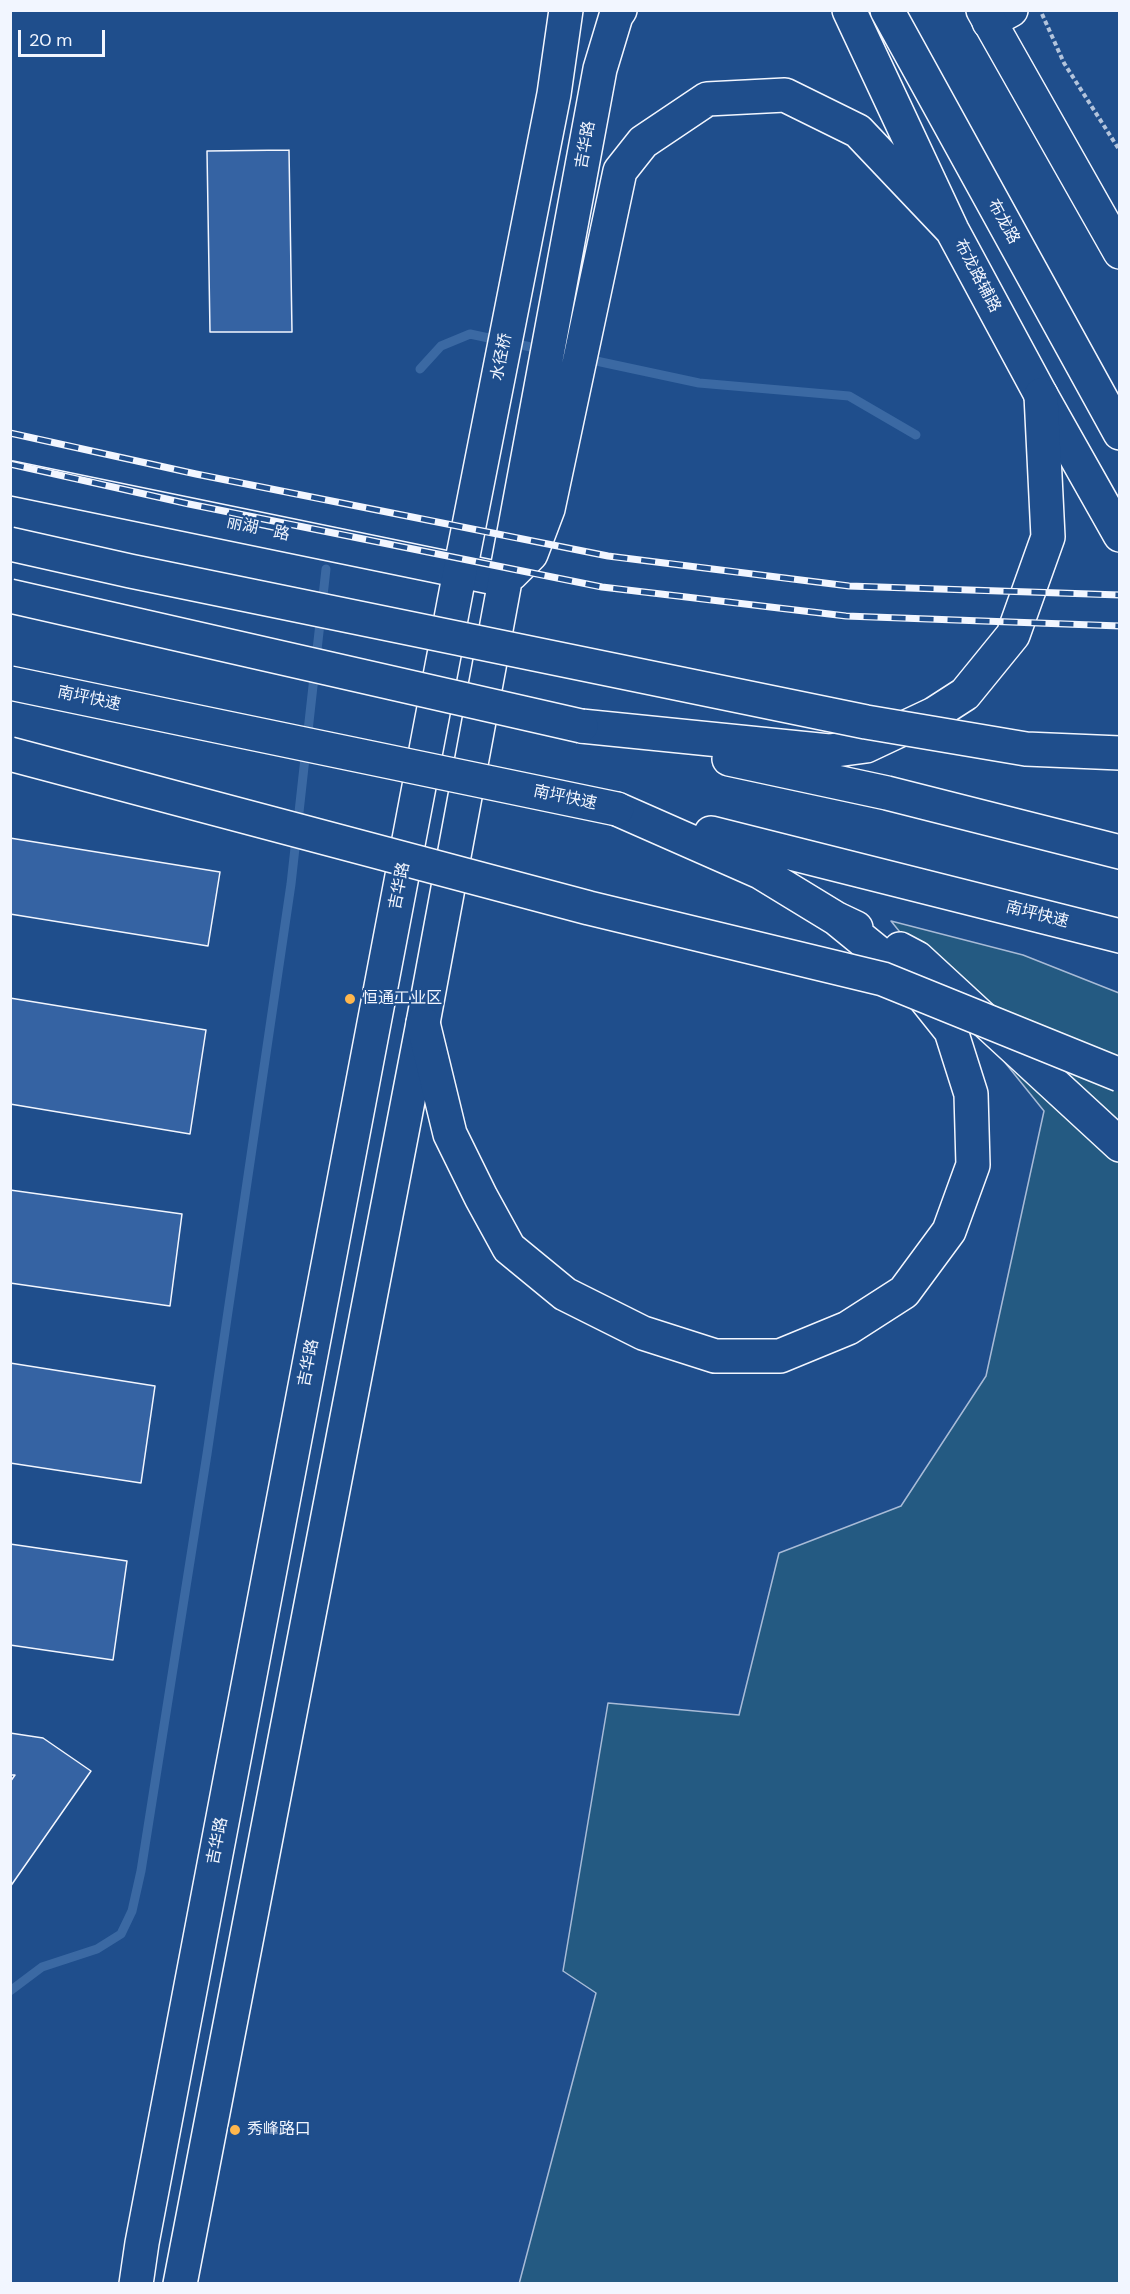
<!DOCTYPE html>
<html>
<head>
<meta charset="utf-8">
<style>
  body { margin:0 }
  #map { position:relative; width:1130px; height:2294px; overflow:hidden; background:#1f4e8c; font-family:"DM Sans",sans-serif }
  canvas { display:block }
  .frame { position:absolute; inset:0; border:12px solid #f2f6ff; pointer-events:none }
  .scale { position:absolute; left:18px; top:30px; width:87px; height:27px; box-sizing:border-box; border:3px solid #f2f6ff; border-top:0; padding-left:8px; font-size:18px; line-height:21px; white-space:nowrap; color:#f2f6ff; -webkit-text-stroke:4px #1f4e8c; paint-order:stroke }
</style>
</head>
<body>
<div id="map">
<canvas width="1130" height="2294"></canvas>
<div class="frame"></div>
<div class="scale">20 m</div>
</div>
<script>
const c = document.querySelector('canvas').getContext('2d');
c.lineJoin = 'round';
function fill(path, color) { c.fillStyle = color; c.fill(path, 'evenodd'); }
const toPath = rows => new Path2D(rows.map(r => 'M' + r).join(''));
function strokePath(path, color, width, dash) { c.strokeStyle = color; c.lineWidth = width; c.lineCap = dash ? 'butt' : 'round'; c.setLineDash(dash || []); c.stroke(path); }
function write(font, color, halo, rows, align = 'center') {
  c.font = font + ' "DM Sans","Noto Sans SC",sans-serif'; c.lineWidth = 4.5; c.setLineDash([]); c.textBaseline = 'middle'; c.strokeStyle = halo; c.fillStyle = color; for (const [text, x, y, turn = 0] of rows) {
    c.save(); c.translate(x, y); c.rotate((+turn || 0) * Math.PI / 180); c.textAlign = isNaN(turn) ? turn : align; if (halo) c.strokeText(text, 0, 0); c.fillText(text, 0, 0); c.restore();
  }
}
const green = toPath([
  [891,921,1023,955,1119,993,1119,2283,519,2284,596,1993,563,1971,608,1703,739,1715,779,1553,901,1506,986,1376,1044,1111,891,921]
]);
const stream = toPath([
  [420,369,441,346,470,334,699,383,849,396,916,435],
  [10,1991,42,1967,97,1949,121,1934,132,1911,141,1871,207,1454,291,884,326,569]
]);
const building = toPath([
  [289,150,292,332,210,332,207,151,289,150],
  [10,838,220,872,208,946,10,914,10,838],
  [10,998,206,1030,190,1134,10,1104,10,998],
  [10,1190,182,1214,170,1306,10,1283,10,1190],
  [10,1363,155,1386,141,1483,10,1463,10,1363],
  [10,1544,127,1561,113,1660,10,1645,10,1544],
  [10,1733,43,1738,91,1771,10,1887,10,1782,15,1775,10,1775,10,1733]
]);
const path = toPath([
  [1042,14,1064,63,1120,151]
]);
const minor = toPath([
  [989,22,1011,10],
  [10,478,505,580]
]);
const major = toPath([
  [849,10,952,230,1041,395,1120,535],
  [887,10,1120,433],
  [983,10,1120,252],
  [511,574,531,554,548,509,620,171,643,142,707,99,785,95,858,131,952,230],
  [136,2284,142,2243,460,571,554,94,566,10],
  [180,2284,423,1023,600,69,616,16,620,10]
]);
const highway = toPath([
  [581,726,829,751,866,746,934,714,965,694,1013,635,1048,537,1041,395],
  [729,759,887,793,1120,852],
  [617,809,760,872,837,919,856,928],
  [711,833,1120,936],
  [900,949,917,958,1120,1145],
  [423,1023,450,1134,481,1197,509,1248,565,1294,643,1333,715,1356,780,1356,848,1328,904,1292,949,1231,973,1165,971,1094,951,1031,908,977,837,919]
]);
const rail = toPath([
  [10,433,196,474,608,556,849,586,1120,595],
  [10,464,189,504,602,587,846,616,1120,626]
]);
const highwayBridge = toPath([
  [10,544,130,571,866,722,1026,749,1120,753],
  [10,596,581,726],
  [10,683,617,809],
  [10,754,589,908,883,979,1120,1075]
]);
const markers = [
  [350,999,6,"#ffb74d"],
  [235,2130,6,"#ffb74d"]
];
const streetNames = [
  ["吉华路",586,145,-80],
  ["布龙路",1003,222,61],
  ["布龙路辅路",977,276,62],
  ["水径桥",502,357,-79],
  ["丽湖一路",258,529,12],
  ["南坪快速",89,699,12],
  ["南坪快速",565,798,12],
  ["吉华路",400,886,-79],
  ["南坪快速",1037,915,14],
  ["吉华路",309,1363,-79],
  ["吉华路",218,1841,-79]
];
const poiNames = [
  ["恒通工业区",362,999],
  ["秀峰路口",247,2130]
];
fill(green, '#245a82');
strokePath(green, '#a8bbd7', 1.5);
strokePath(stream, '#3b69a3', 9);
fill(building, '#3563a3');
strokePath(building, '#f2f6ff', 1.5);
strokePath(minor, '#f2f6ff', 36);
strokePath(major, '#f2f6ff', 36);
strokePath(highway, '#f2f6ff', 36);
strokePath(path, '#b3c4dc', 4, [4.5, 3]);
strokePath(minor, '#1f4e8c', 33);
strokePath(major, '#1f4e8c', 33);
strokePath(highway, '#1f4e8c', 33);
strokePath(rail, '#f2f6ff', 7);
strokePath(rail, '#1f4e8c', 4.5, [14]);
strokePath(highwayBridge, '#f2f6ff', 36, []);
strokePath(highwayBridge, '#1f4e8c', 33);
for (const [x, y, r, color] of markers) { const dot = new Path2D(); dot.arc(x, y, r, 0, 2 * Math.PI); c.fillStyle = color; c.fill(dot); strokePath(dot, '#1f4e8c', 2); }
write('16px', '#f2f6ff', '#1f4e8c', streetNames);
write('16px', '#f2f6ff', '#1f4e8c', poiNames, 'left');
</script>
</body>
</html>
